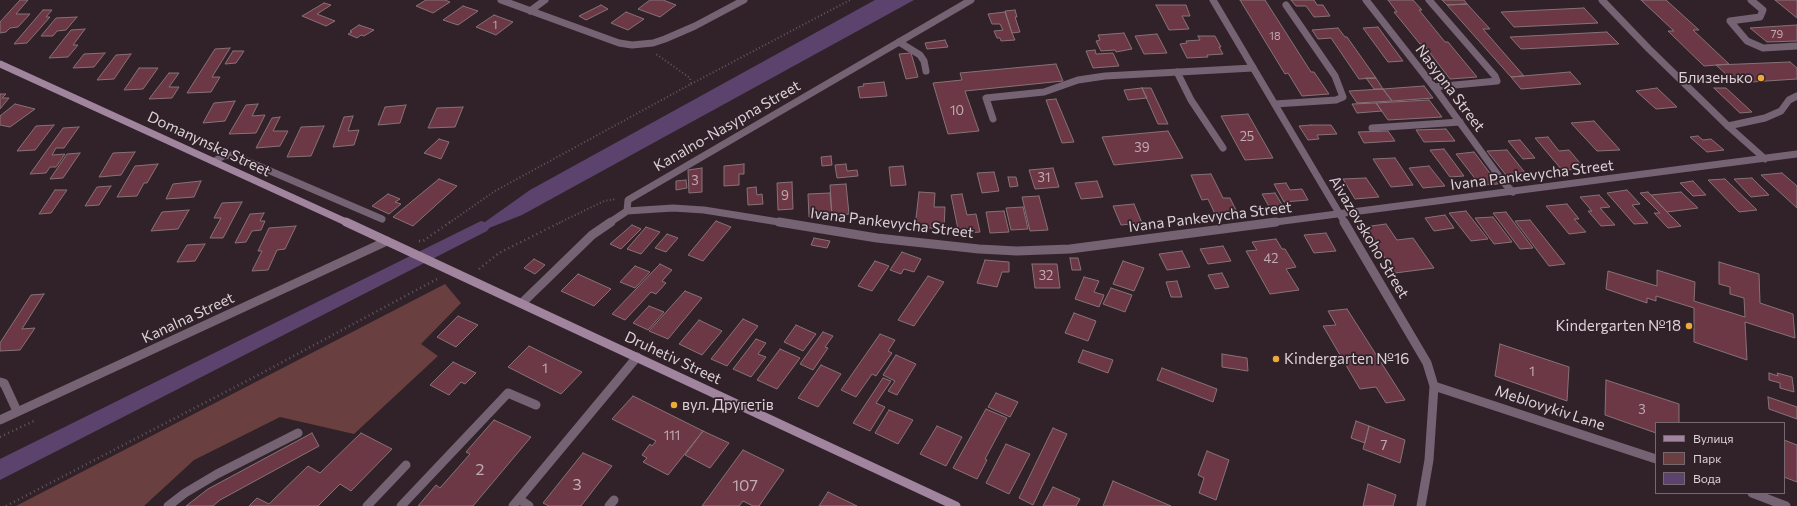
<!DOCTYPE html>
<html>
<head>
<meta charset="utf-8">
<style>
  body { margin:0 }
  #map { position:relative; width:1797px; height:506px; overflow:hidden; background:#31222a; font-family:Commissioner,sans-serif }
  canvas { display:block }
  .legend { position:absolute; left:1655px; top:422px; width:130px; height:72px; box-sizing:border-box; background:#31222a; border:1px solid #75686f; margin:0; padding:5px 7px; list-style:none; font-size:12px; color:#dbd1d6 }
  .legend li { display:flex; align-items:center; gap:8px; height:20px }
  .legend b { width:20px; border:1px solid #75686f }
</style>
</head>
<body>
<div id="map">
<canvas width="1797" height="506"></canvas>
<ul class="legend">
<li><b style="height:5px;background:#a1859f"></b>Вулиця</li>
<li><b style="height:11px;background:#69403f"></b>Парк</li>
<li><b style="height:11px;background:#5c436e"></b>Вода</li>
</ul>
</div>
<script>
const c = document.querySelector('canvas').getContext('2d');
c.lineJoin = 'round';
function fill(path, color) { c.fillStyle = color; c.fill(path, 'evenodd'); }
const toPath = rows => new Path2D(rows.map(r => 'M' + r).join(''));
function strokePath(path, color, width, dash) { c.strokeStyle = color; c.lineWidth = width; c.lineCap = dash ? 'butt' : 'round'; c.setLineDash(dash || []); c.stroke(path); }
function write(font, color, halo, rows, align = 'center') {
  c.font = font + ' Commissioner,sans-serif'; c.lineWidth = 3.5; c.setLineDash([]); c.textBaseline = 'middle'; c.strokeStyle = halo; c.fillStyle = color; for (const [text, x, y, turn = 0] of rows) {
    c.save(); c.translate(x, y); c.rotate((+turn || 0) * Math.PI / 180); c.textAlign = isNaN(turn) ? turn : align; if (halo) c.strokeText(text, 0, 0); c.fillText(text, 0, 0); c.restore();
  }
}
const green = toPath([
  [445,284,461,303,421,344,438,356,354,434,280,417,194,460,144,506,16,506]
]);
const water = toPath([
  [875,0,914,0,522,215,461,239,530,190]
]);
const canal = toPath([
  [481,221,487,223,490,227,487,231,0,480,0,459,481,221]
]);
const building = toPath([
  [20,0,28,0,16,14,30,14,18,27,10,28,6,32,0,33,0,22,20,0],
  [426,0,445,0,450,2,433,13,416,6,426,0],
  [650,0,663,0,676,5,660,17,638,9,650,0],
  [1240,0,1265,0,1311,72,1314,72,1329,94,1302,96,1288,73,1285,74,1240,0],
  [1291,0,1314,0,1317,5,1323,5,1330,16,1314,17,1306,6,1296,6,1291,0],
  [1388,0,1413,0,1422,10,1419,10,1445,42,1448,42,1477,77,1450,79,1423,44,1420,44,1394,12,1397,12,1388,0],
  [1442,0,1464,0,1467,4,1447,5,1442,0],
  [1641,0,1666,0,1699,30,1693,30,1729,64,1704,66,1668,31,1674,31,1641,0],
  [1775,0,1797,0,1797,18,1775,0],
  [324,3,331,5,317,14,335,21,326,26,302,16,324,3],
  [1467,4,1490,29,1483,29,1524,76,1511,77,1447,5,1467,4],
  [601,5,608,9,586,20,579,16,601,5],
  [1156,5,1186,5,1190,16,1182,16,1189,29,1169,30,1156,5],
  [463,6,478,11,458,25,443,20,463,6],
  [1584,8,1598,23,1514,27,1501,12,1584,8],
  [43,10,52,10,46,17,50,17,27,43,14,44,43,10],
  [1015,10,1017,17,1015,17,1020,32,1012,33,1005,11,1015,10],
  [626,12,644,19,628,30,611,23,626,12],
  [1005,12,1012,33,1015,40,1001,41,1000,38,997,38,994,31,1003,30,1000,24,992,24,988,14,1005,12],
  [494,15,513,22,496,35,476,27,494,15],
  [77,17,66,30,57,31,53,36,41,36,56,18,77,17],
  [359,25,374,30,364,36,361,35,357,38,348,34,352,32,350,31,359,25],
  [1797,25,1797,41,1767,42,1750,28,1797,25],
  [1378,27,1403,61,1388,62,1363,28,1378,27],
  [1338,28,1345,37,1347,37,1376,78,1359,79,1331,38,1318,39,1312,30,1338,28],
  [85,29,73,45,78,45,68,57,49,58,71,30,85,29],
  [1607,32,1619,44,1521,49,1510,37,1607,32],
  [1124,33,1132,49,1116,52,1115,50,1101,51,1096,41,1100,40,1098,35,1124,33],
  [1157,34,1167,53,1144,54,1135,36,1157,34],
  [1198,36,1215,36,1221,47,1219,47,1223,54,1207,55,1208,57,1187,58,1180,44,1187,43,1186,41,1200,40,1198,36],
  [945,40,948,47,927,49,925,43,945,40],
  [230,48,212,77,220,77,211,92,187,93,215,49,230,48],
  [1095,50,1096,54,1113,53,1119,66,1093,68,1086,51,1095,50],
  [233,51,244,51,236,63,225,64,233,51],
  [105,53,94,67,73,68,84,54,105,53],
  [911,53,918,77,906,79,899,54,911,53],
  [131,54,114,79,97,80,116,55,131,54],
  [1790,62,1797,68,1797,79,1736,83,1716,65,1790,62],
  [1056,64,1063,81,965,91,979,131,948,134,933,83,962,80,960,73,1056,64],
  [139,68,158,68,143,89,124,90,139,68],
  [1570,72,1581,84,1521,89,1511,77,1570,72],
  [169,73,179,73,169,87,179,87,172,98,149,99,169,73],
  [1366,78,1376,78,1383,89,1374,89,1366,78],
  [884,82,887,96,860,98,858,87,864,86,863,84,884,82],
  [1424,86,1433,98,1392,101,1383,89,1424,86],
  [1142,88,1151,88,1168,124,1158,124,1142,88],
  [1142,88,1147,98,1128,100,1124,90,1142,88],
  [1657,88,1677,107,1656,109,1636,91,1657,88],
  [1714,88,1726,88,1752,112,1740,113,1714,88],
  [1383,89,1392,101,1357,103,1349,91,1383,89],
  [0,94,6,94,2,98,9,98,0,109,0,94],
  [1056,99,1074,142,1062,143,1046,100,1056,99],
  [1429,100,1442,117,1388,120,1376,103,1429,100],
  [235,101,225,121,203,123,214,103,235,101],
  [1376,103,1382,111,1357,113,1352,104,1376,103],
  [15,104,35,109,10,127,0,125,0,116,15,104],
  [258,104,252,116,265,115,256,133,229,134,246,105,258,104],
  [406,105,400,123,378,125,385,107,406,105],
  [463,107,455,127,428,128,437,108,463,107],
  [1248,114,1273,158,1245,160,1221,116,1248,114],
  [353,116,348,131,359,130,354,145,333,147,344,117,353,116],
  [280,117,273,131,288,131,280,146,256,148,272,118,280,117],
  [1594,121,1620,150,1597,151,1571,123,1594,121],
  [54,125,35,150,17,151,36,126,54,125],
  [1311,125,1331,125,1337,134,1317,135,1319,139,1308,140,1299,126,1311,125],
  [324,126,311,156,287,157,301,127,324,126],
  [79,127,64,148,56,148,52,155,65,154,56,167,50,167,46,173,30,174,63,128,79,127],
  [1446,129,1455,141,1424,142,1416,130,1446,129],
  [1168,131,1183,158,1114,165,1102,137,1168,131],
  [1388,131,1395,141,1364,143,1358,132,1388,131],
  [1698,136,1703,140,1711,139,1724,150,1707,152,1690,137,1698,136],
  [1548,137,1559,151,1569,150,1585,169,1562,170,1535,138,1548,137],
  [439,139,449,142,441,159,424,153,439,139],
  [1520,140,1535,158,1523,159,1508,141,1520,140],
  [1444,149,1464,176,1450,177,1430,150,1444,149],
  [1507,150,1530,179,1510,180,1487,151,1507,150],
  [135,152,121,175,99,177,113,153,135,152],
  [1474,152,1498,184,1480,185,1456,154,1474,152],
  [80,153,63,178,50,179,67,154,80,153],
  [831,156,832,165,822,166,821,157,831,156],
  [1395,158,1413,185,1391,187,1373,159,1395,158],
  [158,164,147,183,144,183,137,196,117,197,135,166,158,164],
  [744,164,744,174,739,174,739,185,724,186,724,166,744,164],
  [846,164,847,171,857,170,858,176,837,178,835,165,846,164],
  [903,166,906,185,891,186,889,167,903,166],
  [1429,166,1445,186,1423,188,1409,168,1429,166],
  [702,168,702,192,689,193,688,170,702,168],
  [1053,168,1059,187,1035,189,1029,170,1053,168],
  [994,172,999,191,982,193,977,173,994,172],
  [1782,173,1797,186,1797,208,1761,175,1782,173],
  [1211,174,1223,198,1230,198,1237,212,1215,214,1208,199,1202,200,1191,175,1211,174],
  [1008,177,1016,177,1018,186,1010,187,1008,177],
  [1366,178,1379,197,1355,199,1343,179,1366,178],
  [1752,178,1769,195,1751,197,1734,179,1752,178],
  [439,179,457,186,413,226,393,217,439,179],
  [1725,179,1757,210,1739,212,1708,180,1725,179],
  [686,180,687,188,676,190,676,181,686,180],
  [201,181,194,197,166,199,173,184,201,181],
  [1097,181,1103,197,1081,199,1075,183,1097,181],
  [1693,181,1706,195,1693,196,1680,183,1693,181],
  [792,182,793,209,778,210,777,183,792,182],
  [1286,183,1290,190,1302,189,1308,200,1284,202,1274,184,1286,183],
  [846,184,849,214,832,216,830,185,846,184],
  [111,186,99,205,85,206,97,187,111,186],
  [756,187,757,195,762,194,763,204,748,205,747,188,756,187],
  [55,190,67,190,51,213,39,214,55,190],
  [1627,190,1640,204,1632,205,1648,223,1634,224,1607,193,1627,190],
  [919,192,935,193,934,207,945,207,944,229,915,227,919,192],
  [1648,192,1667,212,1681,226,1668,228,1654,213,1660,213,1640,193,1648,192],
  [1681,192,1698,208,1667,212,1651,195,1681,192],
  [830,193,832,216,809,217,808,194,830,193],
  [1275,193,1286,211,1272,212,1262,194,1275,193],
  [388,194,400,199,395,202,401,204,389,214,372,206,388,194],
  [962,194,967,215,976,214,980,232,959,234,951,195,962,194],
  [1599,195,1610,207,1600,208,1615,225,1601,226,1588,211,1592,211,1580,197,1599,195],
  [1039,196,1048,230,1030,231,1022,197,1039,196],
  [242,202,223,238,210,238,221,218,214,218,222,203,242,202],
  [1134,204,1142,223,1121,225,1113,206,1134,204],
  [1567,204,1579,219,1574,219,1586,232,1569,234,1546,206,1567,204],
  [1023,207,1028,229,1011,230,1006,208,1023,207],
  [189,210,178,229,151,231,162,212,189,210],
  [1004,211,1009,232,990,233,986,212,1004,211],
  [1466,211,1488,239,1471,241,1449,213,1466,211],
  [1506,212,1533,248,1520,249,1493,213,1506,212],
  [264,213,260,221,265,221,261,230,252,231,246,242,235,243,250,214,264,213],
  [1445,215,1454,228,1434,231,1425,218,1445,215],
  [1493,217,1512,242,1494,244,1475,218,1493,217],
  [1530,220,1565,264,1549,266,1515,221,1530,220],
  [716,221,731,227,703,261,688,255,716,221],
  [1386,224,1397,240,1413,238,1434,268,1395,273,1364,227,1386,224],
  [632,225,641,229,621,249,610,244,632,225],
  [296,226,285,249,277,250,268,270,252,271,262,251,258,251,269,228,296,226],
  [646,227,660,232,641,254,627,249,646,227],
  [1326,233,1336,251,1314,253,1304,235,1326,233],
  [667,234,678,238,666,252,655,248,667,234],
  [814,238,830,241,827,248,811,245,814,238],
  [1276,239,1282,249,1285,249,1296,267,1286,269,1299,290,1270,294,1246,251,1257,250,1252,242,1276,239],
  [205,244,195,261,177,262,187,245,205,244],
  [1223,246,1231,261,1208,264,1200,249,1223,246],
  [1182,251,1190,267,1167,270,1159,254,1182,251],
  [902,252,921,259,914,272,904,269,901,274,890,270,902,252],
  [1070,258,1078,258,1081,270,1072,270,1070,258],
  [534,259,545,265,535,274,524,268,534,259],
  [985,260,1009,262,1009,272,1002,272,997,287,977,283,985,260],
  [875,261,889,266,872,291,858,286,875,261],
  [1123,261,1144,268,1134,291,1113,284,1123,261],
  [1719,262,1759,274,1760,303,1793,314,1795,338,1745,322,1747,360,1694,342,1694,308,1656,296,1656,301,1647,298,1647,303,1606,289,1608,271,1657,286,1657,270,1695,282,1694,301,1745,317,1744,298,1730,294,1730,287,1719,284,1719,262],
  [660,264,672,270,662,281,666,283,656,294,651,292,625,320,612,314,660,264],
  [1032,264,1057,264,1060,288,1035,288,1032,264],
  [635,266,650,272,635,288,620,282,635,266],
  [1222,273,1229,287,1215,289,1208,275,1222,273],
  [578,274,611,289,594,306,561,291,578,274],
  [928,276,944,282,914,326,898,320,928,276],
  [1084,277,1099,281,1094,292,1104,295,1099,307,1075,299,1084,277],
  [1177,281,1182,297,1171,297,1166,282,1177,281],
  [1111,288,1132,295,1125,312,1103,304,1111,288],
  [685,291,702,298,668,339,649,331,685,291],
  [44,294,22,329,35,328,20,350,0,351,0,343,31,295,44,294],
  [649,306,664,312,648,330,633,323,649,306],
  [1347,309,1405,400,1386,403,1376,387,1360,389,1323,326,1336,325,1328,311,1347,309],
  [1074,313,1096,321,1088,341,1065,333,1074,313],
  [458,316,478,325,456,347,437,337,458,316],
  [743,319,758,326,727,366,711,359,743,319],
  [699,320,722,331,702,355,679,344,699,320],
  [796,325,816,334,803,351,784,342,796,325],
  [823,332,833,336,825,347,828,348,813,370,800,364,823,332],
  [880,334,895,340,888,351,892,353,876,376,872,374,856,397,841,390,880,334],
  [756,339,766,343,758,354,766,357,751,377,733,369,756,339],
  [1500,344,1569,367,1567,401,1495,376,1500,344],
  [529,346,582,372,561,394,508,367,529,346],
  [780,349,800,358,777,389,757,380,780,349],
  [1083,350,1113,360,1108,373,1078,362,1083,350],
  [1222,354,1247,358,1248,371,1222,367,1222,354],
  [896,355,916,364,897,395,888,391,895,381,883,375,896,355],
  [453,362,476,373,465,384,461,382,449,395,430,385,453,362],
  [821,365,841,374,818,407,798,398,821,365],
  [1162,368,1217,389,1213,402,1157,380,1162,368],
  [1769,373,1778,376,1777,373,1792,377,1794,392,1780,388,1780,383,1769,380,1769,373],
  [883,378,891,381,876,403,885,407,870,431,853,423,883,378],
  [1606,380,1679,404,1679,423,1656,423,1656,433,1605,415,1606,380],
  [996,393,1018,402,1010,417,988,407,996,393],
  [633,396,703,431,668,475,643,462,647,458,642,455,650,444,652,446,656,441,612,419,633,396],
  [1768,397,1797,407,1797,419,1769,409,1768,397],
  [986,409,1007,418,985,459,987,460,977,479,953,468,986,409],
  [889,410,913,420,898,444,875,433,889,410],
  [494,420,531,437,473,506,418,506,436,485,440,488,470,454,466,452,494,420],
  [1356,421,1369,426,1365,443,1351,438,1356,421],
  [937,426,962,437,946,466,920,454,937,426],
  [1369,426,1405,440,1400,463,1363,449,1369,426],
  [1053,428,1067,434,1033,505,1019,498,1053,428],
  [703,431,729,443,710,468,685,455,703,431],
  [312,433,319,446,220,500,213,506,186,506,208,489,312,433],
  [361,433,392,449,351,491,340,484,318,506,249,506,257,498,269,504,308,466,320,473,361,433],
  [1784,440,1797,445,1797,482,1784,477,1784,440],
  [1006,444,1030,454,1009,494,986,483,1006,444],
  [743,450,784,470,759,506,753,506,743,501,739,506,702,506,743,450],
  [1207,451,1229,460,1216,500,1199,493,1204,478,1198,475,1207,451],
  [583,453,612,466,581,506,549,506,543,503,583,453],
  [1113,481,1171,506,1103,506,1113,481],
  [1368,484,1396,495,1393,506,1363,506,1368,484],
  [1053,487,1080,499,1076,506,1043,506,1053,487],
  [828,492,857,506,819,506,828,492]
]);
const pathFar1 = toPath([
  [691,84,850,0],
  [449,223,495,191,691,84,690,78,656,54],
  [559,223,604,201,616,199]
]);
const path = toPath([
  [419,241,423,241,450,222],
  [479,269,499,253,561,222],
  [0,437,36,420],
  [6,506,262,373,437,279]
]);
const serviceFar1 = toPath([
  [1429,0,1495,76,1497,81,1434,87],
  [1751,0,1763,10,1760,17,1730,21,1747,41,1763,48,1797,46],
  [899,42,920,55,924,61,926,71],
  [1177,72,1191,100,1223,148],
  [1275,104,1336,100,1343,97,1335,76,1286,5],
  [993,119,986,98,1044,92,1078,80,1105,76,1253,68],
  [1728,126,1765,118,1781,111,1789,100,1797,96],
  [1372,128,1460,122],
  [215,161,223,156,233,155,382,219]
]);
const service = toPath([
  [519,499,529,506],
  [168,506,185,493,217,474,298,433],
  [367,506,406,465],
  [401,506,508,393,536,405],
  [609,506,614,500]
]);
const minorFar1 = toPath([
  [501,0,619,43,632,45,653,43,665,39,695,26,744,0],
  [1213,0,1345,223],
  [1366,0,1434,87,1504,183,1513,192],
  [1602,0,1649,49,1728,126,1765,159],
  [530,11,545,0],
  [627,211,628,200,971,0],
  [609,223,627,211,673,208,704,210,785,223],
  [1268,223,1797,154]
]);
const minor = toPath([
  [779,222,877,238,979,249,1017,251,1070,249,1276,222],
  [1344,222,1427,363,1434,386,1429,460,1421,506],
  [522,303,592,235,611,222],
  [0,382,4,383,17,411],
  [1434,386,1656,459],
  [0,420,387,241],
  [1752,493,1786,506],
  [513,506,637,357]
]);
const secondaryFar1 = toPath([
  [0,64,348,223]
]);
const secondary = toPath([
  [346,222,956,506]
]);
const markers = [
  [1761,78,4,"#ebaa39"],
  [1689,326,4,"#ebaa39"],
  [1276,359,4,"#ebaa39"],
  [674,405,4,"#ebaa39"]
];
const farNumbernames = [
  ["1",495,25],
  ["79",1777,34],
  ["18",1275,36]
];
const numberNames = [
  ["10",957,111],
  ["25",1247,137],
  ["39",1142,148],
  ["31",1044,178],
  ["3",695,181],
  ["9",785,196],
  ["42",1271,259],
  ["32",1046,276],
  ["1",545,369],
  ["1",1532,372],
  ["3",1642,410],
  ["111",672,436],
  ["7",1384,446]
];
const poiNames = [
  ["Близенько",1753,78],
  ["Kindergarten №18",1681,326],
  ["Kindergarten №16",1284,359,"left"],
  ["вул. Другетів",682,405,"left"]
];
const streetNames = [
  ["Nasypna Street",1450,88,53],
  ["Kanalno-Nasypna Street",727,126,-30],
  ["Domanynska Street",209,144,25],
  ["Ivana Pankevycha Street",1532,175,-7],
  ["Ivana Pankevycha Street",1210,217,-7],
  ["Ivana Pankevycha Street",892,223,7],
  ["Aivazovskoho Street",1369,237,59],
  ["Kanalna Street",188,318,-25],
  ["Druhetiv Street",673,358,25],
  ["Meblovykiv Lane",1550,408,18]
];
const nearNumbernames = [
  ["2",480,470],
  ["3",577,485],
  ["107",745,486]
];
fill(green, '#69403f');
fill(water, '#5c436e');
fill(canal, '#5c436e');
fill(building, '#6d3846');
strokePath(building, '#867276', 1);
strokePath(pathFar1, '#64575e', 2, [1, 2.5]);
strokePath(path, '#64575e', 2.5, [1, 3.5]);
strokePath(serviceFar1, '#756374', 7);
strokePath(service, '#756374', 9);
strokePath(minorFar1, '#756374', 7);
strokePath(minor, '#756374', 9);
strokePath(secondaryFar1, '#a1859f', 7);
strokePath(secondary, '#a1859f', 9);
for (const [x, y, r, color] of markers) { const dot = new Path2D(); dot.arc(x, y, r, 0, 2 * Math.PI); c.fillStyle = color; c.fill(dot); strokePath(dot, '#31222a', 1.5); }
write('11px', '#c0abb2', null, farNumbernames);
write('13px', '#c0abb2', null, numberNames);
write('15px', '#dbd1d6', '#31222a', poiNames, 'right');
write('15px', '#dbd1d6', '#31222a', streetNames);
write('16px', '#c0abb2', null, nearNumbernames);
</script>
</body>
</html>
